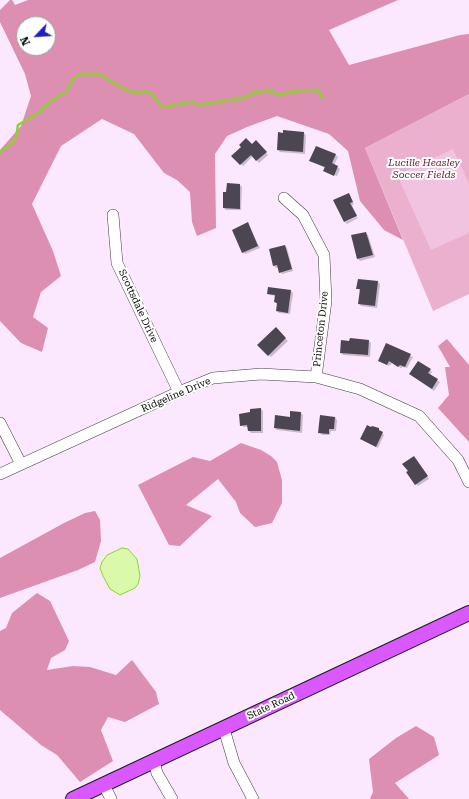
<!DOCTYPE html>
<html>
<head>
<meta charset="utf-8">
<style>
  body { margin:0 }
  #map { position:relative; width:469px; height:799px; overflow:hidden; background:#fbe8ff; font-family:"Roboto Serif",serif }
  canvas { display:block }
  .north { position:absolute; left:16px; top:16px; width:40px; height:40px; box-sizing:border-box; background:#fff; border:1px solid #9d9d9d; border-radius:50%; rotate:245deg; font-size:11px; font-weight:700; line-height:16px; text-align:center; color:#0a0a0a }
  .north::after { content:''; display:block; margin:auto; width:14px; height:18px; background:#1d21bf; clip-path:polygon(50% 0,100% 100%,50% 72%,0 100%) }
</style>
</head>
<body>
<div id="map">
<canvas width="469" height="799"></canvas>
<div class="north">N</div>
</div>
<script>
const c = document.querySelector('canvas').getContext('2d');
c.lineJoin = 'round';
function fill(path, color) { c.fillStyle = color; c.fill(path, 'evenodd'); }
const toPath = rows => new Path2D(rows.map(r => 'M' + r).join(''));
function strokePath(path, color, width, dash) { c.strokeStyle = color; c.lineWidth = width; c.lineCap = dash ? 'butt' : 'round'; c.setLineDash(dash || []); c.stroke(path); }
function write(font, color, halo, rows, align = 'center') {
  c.font = font + ' "Roboto Serif",serif'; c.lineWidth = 4; c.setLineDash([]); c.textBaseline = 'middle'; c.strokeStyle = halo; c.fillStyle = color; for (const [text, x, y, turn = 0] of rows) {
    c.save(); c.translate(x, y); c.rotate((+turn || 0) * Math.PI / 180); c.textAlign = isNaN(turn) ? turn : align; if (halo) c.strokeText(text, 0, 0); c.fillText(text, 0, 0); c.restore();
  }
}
const green = toPath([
  [469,94,469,294,433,311,365,148]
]);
const forest = toPath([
  [10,0,12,0,15,5,28,0,398,0,329,30,349,65,460,35,469,34,469,94,365,148,403,240,384,230,360,201,348,151,329,134,277,116,247,127,227,136,215,154,216,228,197,236,192,222,190,192,177,180,164,173,134,134,102,119,61,146,32,204,53,251,61,276,41,292,33,317,48,328,42,352,21,343,0,321,0,150,21,126,31,96,25,74,0,22,0,10],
  [24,24,48,24,48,48,24,48],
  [447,339,469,365,469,442,438,408,449,395,445,367,450,367,438,346],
  [241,443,261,450,271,456,277,462,282,480,282,503,272,523,255,527,240,513,236,502,218,479,186,505,212,516,180,546,169,545,138,485,193,457,210,461],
  [95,511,100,520,101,541,95,562,78,570,0,598,0,558,64,523,85,513],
  [37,593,50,601,69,641,65,650,51,658,47,670,73,666,90,667,116,675,132,660,156,692,159,704,125,722,108,717,101,730,113,761,80,782,57,755,41,745,0,710,0,631,6,628,12,613],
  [416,726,434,737,439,755,395,783,409,799,370,799,373,792,369,759,396,738]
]);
const pitch = toPath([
  [453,149,469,184,469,233,431,250,397,175]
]);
const water = toPath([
  [122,548,128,549,137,559,140,576,138,584,135,588,120,595,110,589,103,576,100,568,102,562,107,555,122,548]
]);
const shadow = toPath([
  [304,133,306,135,305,154,280,152,278,150,284,134],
  [256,141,268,155,259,163,253,156,243,166,233,156,252,145],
  [336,155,338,157,334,165,340,169,337,176,325,171,325,172,324,171,325,168,311,161],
  [228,184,240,185,242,187,241,210,226,210,224,208,227,194],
  [349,194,354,204,352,205,357,215,344,221],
  [357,217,358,218,347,224,345,222],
  [248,224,260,248,245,254,243,252],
  [366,233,368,235,375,257,360,261,358,259],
  [285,246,287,248,293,271,282,274,278,267,276,268,274,266,270,250],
  [378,282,380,284,377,308,361,306,359,303,360,291,357,288],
  [291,291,293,293,290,314,279,313,277,311,277,304,275,302,276,296,270,295,268,293],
  [276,329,288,341,271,357,259,345],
  [369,341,371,343,370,357,343,355,341,353],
  [387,344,413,357,407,368,403,367,401,368,392,363,389,366,379,361],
  [430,370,432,372,430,375,440,382,434,391,410,374],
  [261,409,263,411,263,433,251,433,249,431,248,427,244,427,241,425,251,413],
  [291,412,301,413,303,415,302,433,277,430,275,428,291,418],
  [335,417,337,420,336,431,331,431,330,435,322,435,319,432],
  [381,432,384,435,378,448,361,439],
  [416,459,429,479,418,486,416,484]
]);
const stream = toPath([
  [0,152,11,144,16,137,18,125,40,112,52,100,66,92,74,78,81,74,99,74,124,89,133,92,150,92,162,107,192,102,198,105,238,99,251,95,256,91,261,93,266,90,281,95,289,92,311,90,318,90,323,98]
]);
const building = toPath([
  [283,130,304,132,303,152,277,150,278,132,283,133],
  [246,138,252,144,256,140,267,152,256,161,251,155,240,165,231,156,241,147,239,145],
  [316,146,336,154,332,163,338,166,334,176,323,171,325,167,309,161],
  [227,183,240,184,240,209,223,208,223,192,226,192],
  [349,193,353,202,350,203,357,216,344,222,333,200],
  [248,222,258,246,242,253,232,230],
  [366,232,373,255,357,259,351,235],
  [285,245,292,269,279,273,277,265,273,266,269,249],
  [358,279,378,281,375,306,358,304,360,289,356,289],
  [268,287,291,290,288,313,276,311,277,303,274,302,275,295,267,294],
  [276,327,286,338,268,356,257,345],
  [350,338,369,340,368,355,340,353,341,340,349,341],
  [386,343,411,354,405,367,400,365,398,367,389,361,387,365,378,361],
  [418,361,431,369,428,373,438,379,432,389,409,374],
  [261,408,261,431,248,431,247,425,240,426,239,414,250,412,250,409],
  [290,411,301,412,300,431,274,428,275,415,290,417],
  [320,415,335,417,334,429,329,429,329,434,318,433],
  [367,425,371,427,372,426,379,428,379,430,383,432,376,447,360,439],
  [414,456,428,476,415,485,406,472,408,471,402,464]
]);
const minor = toPath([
  [284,198,303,215,324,255,326,301,316,377],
  [113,215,117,263,179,392],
  [0,423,21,464],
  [0,474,179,392,213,378,261,374,316,377,360,389,419,416,458,460,469,482],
  [224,729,234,763,253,799],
  [154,761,157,773,172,799],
  [104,785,111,799]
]);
const major = toPath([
  [73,799,469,613]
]);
const parkNames = [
  ["Lucille Heasley",424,163],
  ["Soccer Fields",424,175]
];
const streetNames = [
  ["Scottsdale Drive",138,306,65],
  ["Princeton Drive",321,329,-84],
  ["Ridgeline Drive",176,395,-23],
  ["State Road",271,706,-25]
];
fill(green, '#eab0cd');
fill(forest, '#dc8fb0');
fill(pitch, '#f1c3e0');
fill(water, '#daf9aa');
strokePath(water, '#8dd32e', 1);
fill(shadow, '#0003');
strokePath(stream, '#8dd32e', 2.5);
fill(building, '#4c4653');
strokePath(minor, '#3d3d3d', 12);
strokePath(major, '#1b1b1b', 16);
strokePath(minor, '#fff', 11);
strokePath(major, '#da58ff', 14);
write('italic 10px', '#641927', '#fff', parkNames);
write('10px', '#0a0a0a', '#fff', streetNames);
</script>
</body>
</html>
